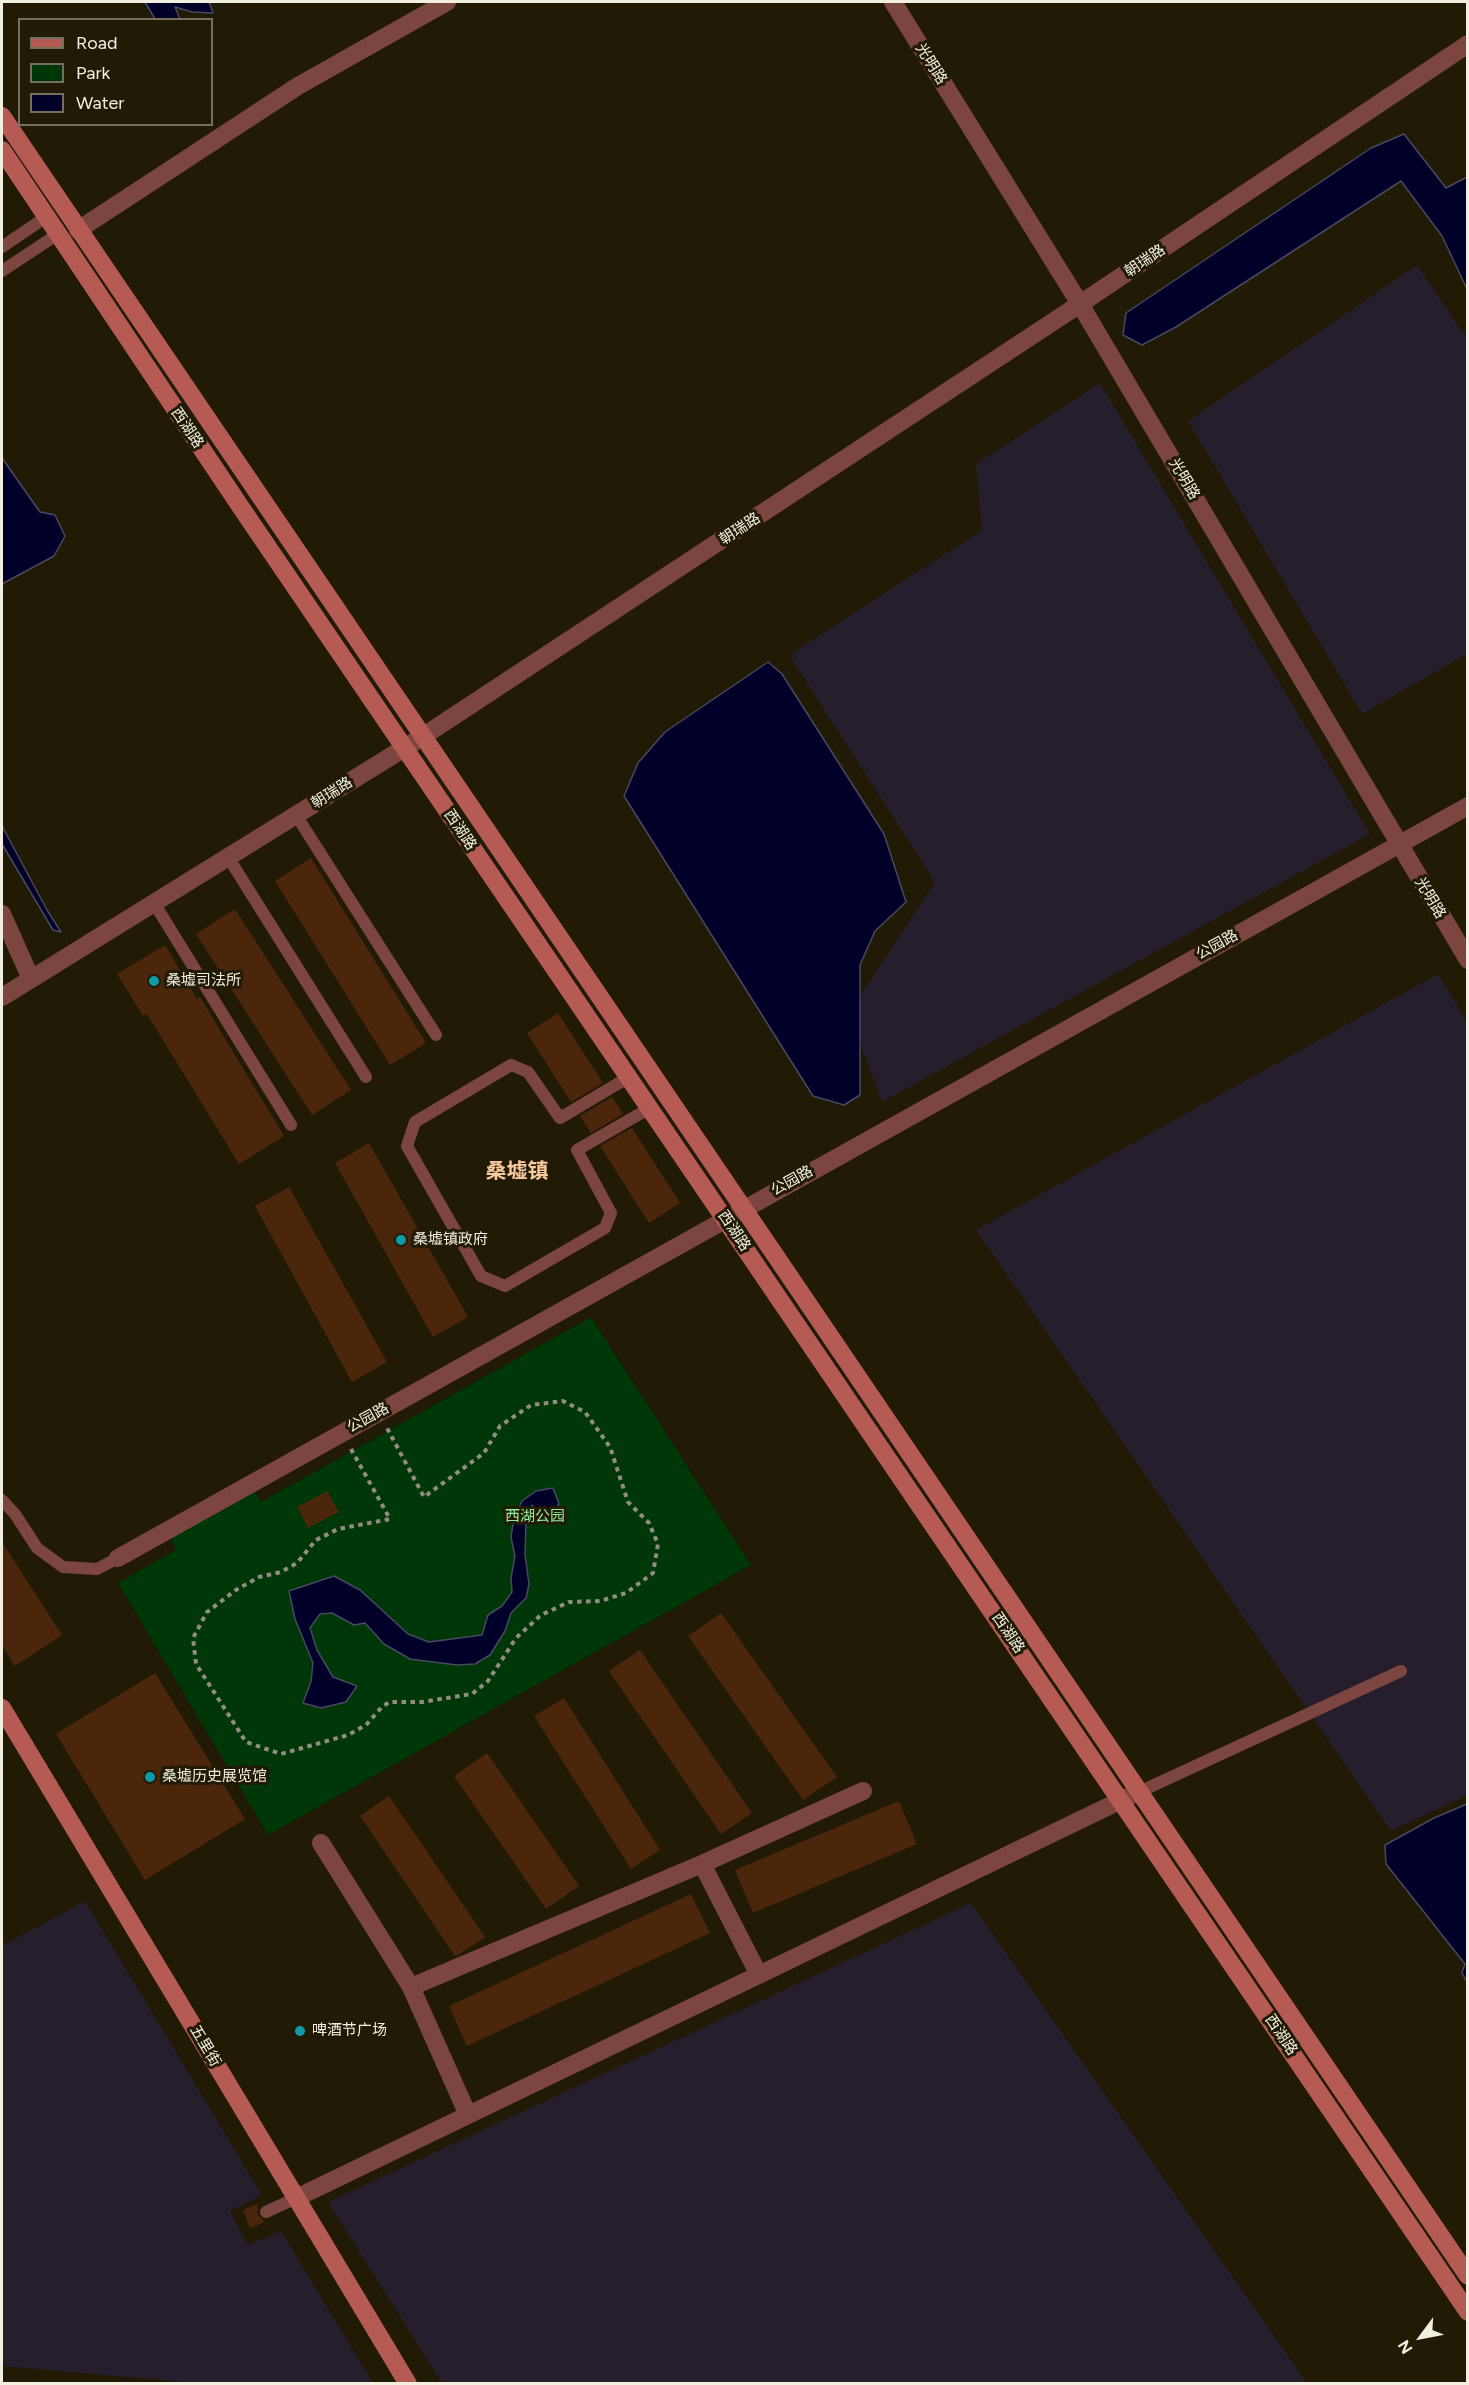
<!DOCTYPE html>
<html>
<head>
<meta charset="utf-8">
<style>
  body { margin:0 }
  #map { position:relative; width:1469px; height:2385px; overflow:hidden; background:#211b05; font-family:Figtree,sans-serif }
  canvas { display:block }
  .frame { position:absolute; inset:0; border:3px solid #f2efe1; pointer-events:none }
  .legend { position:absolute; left:18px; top:18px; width:195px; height:108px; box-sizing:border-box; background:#211b05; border:2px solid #75705d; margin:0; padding:8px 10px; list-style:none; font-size:18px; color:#f2efe1 }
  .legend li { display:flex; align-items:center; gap:12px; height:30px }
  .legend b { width:30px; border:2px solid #75705d }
  .north { position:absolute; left:1391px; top:2307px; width:60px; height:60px; -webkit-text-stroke:4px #211b05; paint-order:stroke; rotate:238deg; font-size:16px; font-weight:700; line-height:24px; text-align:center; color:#f2efe1 }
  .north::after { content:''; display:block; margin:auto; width:21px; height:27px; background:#f2efe1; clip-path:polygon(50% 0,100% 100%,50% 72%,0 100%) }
</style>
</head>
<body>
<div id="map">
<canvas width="1469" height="2385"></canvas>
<div class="frame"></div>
<ul class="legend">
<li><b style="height:8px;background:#b55b53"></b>Road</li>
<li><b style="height:16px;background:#003709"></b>Park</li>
<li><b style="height:16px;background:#000028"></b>Water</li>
</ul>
<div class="north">N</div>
</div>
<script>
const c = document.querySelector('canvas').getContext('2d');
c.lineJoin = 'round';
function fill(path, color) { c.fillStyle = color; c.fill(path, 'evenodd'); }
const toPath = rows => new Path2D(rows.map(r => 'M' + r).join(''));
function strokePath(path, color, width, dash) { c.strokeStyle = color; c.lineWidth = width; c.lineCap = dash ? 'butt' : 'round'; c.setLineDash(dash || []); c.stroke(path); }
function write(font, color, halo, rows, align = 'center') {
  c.font = font + ' Figtree,"Noto Sans SC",sans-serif'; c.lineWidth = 6; c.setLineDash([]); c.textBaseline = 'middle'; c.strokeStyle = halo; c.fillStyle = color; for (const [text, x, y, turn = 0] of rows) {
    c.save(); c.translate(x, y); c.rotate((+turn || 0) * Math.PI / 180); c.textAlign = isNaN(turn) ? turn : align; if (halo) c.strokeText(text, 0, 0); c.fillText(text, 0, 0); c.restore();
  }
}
const industrial = toPath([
  [1417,265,1467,339,1467,654,1362,714,1188,421],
  [1100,383,1370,834,882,1102,849,1013,935,882,789,655,982,530,976,464],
  [1438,974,1468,1023,1467,1795,1391,1831,976,1230],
  [85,1901,262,2195,230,2211,248,2245,281,2231,373,2383,196,2383,2,2366,2,1946],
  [971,1903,1307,2383,442,2383,328,2202]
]);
const green = toPath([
  [591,1317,751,1565,268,1835,118,1583,176,1550,171,1538,255,1492,261,1502]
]);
const water = toPath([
  [145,2,209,2,213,13,192,12,175,7,180,19,155,19,145,2],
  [1404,134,1446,188,1467,177,1467,289,1442,236,1401,181,1176,327,1142,345,1123,335,1126,313,1371,148,1404,134],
  [2,458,40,512,55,515,65,536,54,556,2,584,2,458],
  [768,662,782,674,884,834,906,902,875,931,860,965,860,1095,844,1105,813,1096,624,796,638,763,665,732,768,662],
  [2,826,47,910,61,932,53,930,2,844,2,826],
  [553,1488,559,1504,545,1519,532,1505,526,1519,525,1555,529,1584,526,1598,511,1613,505,1631,490,1655,475,1664,457,1665,410,1659,384,1644,365,1623,354,1625,332,1613,320,1614,310,1628,317,1650,333,1677,357,1686,346,1702,321,1708,303,1703,311,1681,313,1663,295,1619,289,1591,334,1576,360,1590,408,1634,429,1642,482,1635,488,1615,502,1606,512,1592,511,1578,515,1556,511,1537,514,1518,522,1501,536,1491,553,1488],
  [1467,1804,1467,1982,1462,1973,1465,1964,1386,1864,1385,1845,1434,1818,1467,1804]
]);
const building = toPath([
  [311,858,426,1043,390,1065,275,881],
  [235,909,351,1090,312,1115,196,934],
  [165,945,197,999,200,997,284,1136,239,1164,147,1014,143,1016,117,974],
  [558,1013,603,1083,571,1102,527,1033],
  [612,1097,623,1114,591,1133,580,1116],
  [632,1128,680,1203,649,1223,600,1146],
  [369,1143,468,1317,433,1337,335,1163],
  [289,1187,387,1362,352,1382,255,1206],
  [327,1491,339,1512,308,1528,297,1507],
  [2,1542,62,1635,15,1666,2,1645],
  [721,1613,837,1777,803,1800,688,1636],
  [640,1650,752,1813,721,1834,609,1671],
  [155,1673,245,1819,145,1880,56,1734],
  [564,1698,660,1850,631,1869,534,1716],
  [487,1753,579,1886,546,1909,454,1776],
  [389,1796,485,1937,458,1955,455,1956,360,1816],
  [899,1801,917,1844,753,1913,735,1870],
  [691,1894,710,1933,467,2046,449,2006],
  [257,2204,258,2215,265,2222,250,2228,243,2210]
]);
const path = toPath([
  [351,1449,390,1519,338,1529,316,1540,297,1563,281,1572,259,1577,236,1590,207,1612,193,1638,196,1664,246,1742,281,1754,348,1735,366,1725,381,1708,389,1702,422,1702,472,1694,488,1681,516,1638,541,1615,569,1602,600,1601,626,1593,653,1573,658,1544,649,1523,628,1502,610,1447,585,1412,563,1401,531,1405,500,1426,484,1453,424,1497,387,1428]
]);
const lane = toPath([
  [2,247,46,217],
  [2,271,58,234],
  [296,815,436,1035],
  [228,857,366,1077],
  [154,903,291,1125],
  [629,1077,560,1118,528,1072,511,1065,415,1122,407,1146,481,1276,505,1286,605,1228,611,1213,577,1150,650,1108],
  [2,1500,15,1514,37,1548,63,1567,97,1569,118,1558],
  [1139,1792,1401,1671],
  [266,2212,296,2198]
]);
const street = toPath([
  [893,2,1080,304,1468,960],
  [78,230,298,86,447,2],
  [2,914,31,979],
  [2,997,422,737,1080,304,1468,44],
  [118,1558,1468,806],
  [321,1843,411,1987,468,2115],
  [702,1864,759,1975],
  [411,1987,702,1864,863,1791],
  [296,2198,1132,1795]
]);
const secondary = toPath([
  [2,116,1468,2276],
  [2,150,242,509,1468,2312],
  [2,1708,408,2384]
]);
const markers = [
  [154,981,6,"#0f9aa8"],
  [401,1240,6,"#0f9aa8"],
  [150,1777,6,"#0f9aa8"],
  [300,2031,6,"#0f9aa8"]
];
const streetNames = [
  ["光明路",931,64,58],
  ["朝瑞路",1145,261,-34],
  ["西湖路",187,428,56],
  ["光明路",1184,479,59],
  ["朝瑞路",740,529,-33],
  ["朝瑞路",332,793,-32],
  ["西湖路",460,830,56],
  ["光明路",1430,898,59],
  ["公园路",1217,945,-29],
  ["公园路",792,1181,-29],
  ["西湖路",734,1231,56],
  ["公园路",368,1418,-29],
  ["西湖路",1008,1633,56],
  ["西湖路",1281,2035,56],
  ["五里街",205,2046,59]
];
const poiNames = [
  ["桑墟司法所",166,981],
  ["桑墟镇政府",413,1240],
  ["桑墟历史展览馆",162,1777],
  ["啤酒节广场",312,2031]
];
const parkNames = [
  ["西湖公园",535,1517]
];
const districtNames = [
  ["桑墟镇",517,1172]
];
fill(industrial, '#261e2d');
fill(green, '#003709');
fill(water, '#000028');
strokePath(water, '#494860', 1.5);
fill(building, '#4b260b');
strokePath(path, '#928e7c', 4, [4.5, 4.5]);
strokePath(lane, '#7d4540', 12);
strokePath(street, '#7d4540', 18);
strokePath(secondary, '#b55b53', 18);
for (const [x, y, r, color] of markers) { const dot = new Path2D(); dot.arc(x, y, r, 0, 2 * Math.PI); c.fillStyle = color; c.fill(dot); strokePath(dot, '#211b05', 2); }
write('15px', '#f2efe1', '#211b05', streetNames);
write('15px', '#f2efe1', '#211b05', poiNames, 'left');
write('15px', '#95ee9a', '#211b05', parkNames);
write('bold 21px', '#fbca9e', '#211b05', districtNames);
</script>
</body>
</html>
